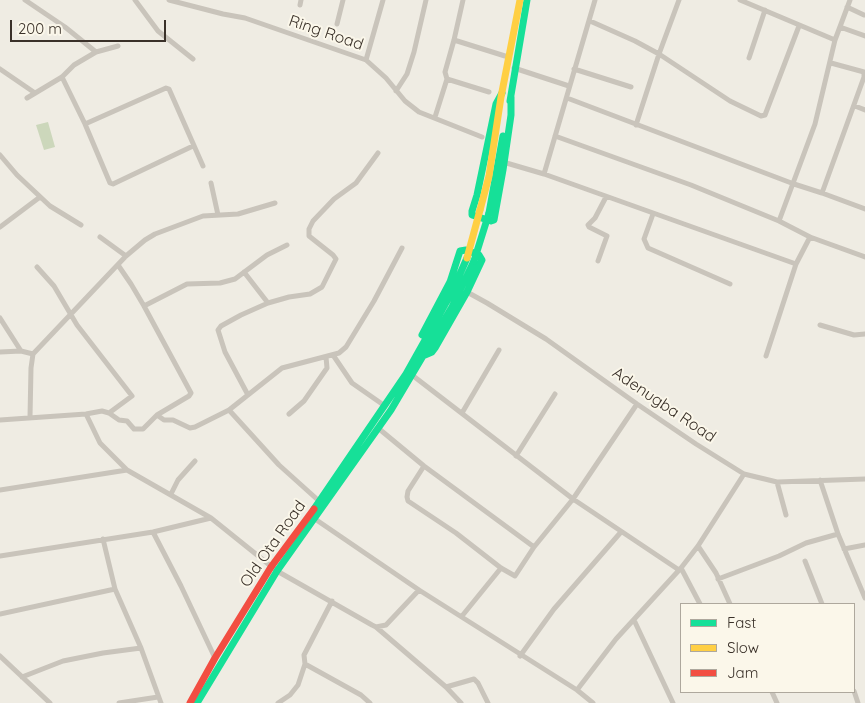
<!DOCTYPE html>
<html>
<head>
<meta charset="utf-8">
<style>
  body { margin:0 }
  #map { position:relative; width:865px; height:703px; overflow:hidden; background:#efece3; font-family:Quicksand,sans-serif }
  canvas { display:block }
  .legend { position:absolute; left:680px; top:603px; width:175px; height:90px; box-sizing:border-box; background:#fbf7ea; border:1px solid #aea89d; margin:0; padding:6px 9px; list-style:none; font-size:15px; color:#3a3129 }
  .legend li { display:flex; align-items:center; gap:10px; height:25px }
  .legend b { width:25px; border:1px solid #aea89d }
  .scale { position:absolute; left:10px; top:20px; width:156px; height:22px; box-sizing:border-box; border:2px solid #3a3129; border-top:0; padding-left:6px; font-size:15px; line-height:18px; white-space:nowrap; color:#3a3129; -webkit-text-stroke:4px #fbf7ea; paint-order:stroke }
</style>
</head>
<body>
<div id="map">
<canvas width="865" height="703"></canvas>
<ul class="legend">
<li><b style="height:6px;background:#16e098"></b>Fast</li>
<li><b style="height:6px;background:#ffcf43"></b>Slow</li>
<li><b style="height:6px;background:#f24e42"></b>Jam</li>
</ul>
<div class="scale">200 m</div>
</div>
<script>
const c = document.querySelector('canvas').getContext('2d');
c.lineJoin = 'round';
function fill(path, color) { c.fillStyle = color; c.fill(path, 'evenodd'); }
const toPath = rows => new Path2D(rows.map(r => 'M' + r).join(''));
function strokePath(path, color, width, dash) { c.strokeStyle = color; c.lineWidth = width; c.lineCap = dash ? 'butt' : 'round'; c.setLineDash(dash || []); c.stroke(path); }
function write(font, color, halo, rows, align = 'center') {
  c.font = font + ' Quicksand,sans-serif'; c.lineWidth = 4; c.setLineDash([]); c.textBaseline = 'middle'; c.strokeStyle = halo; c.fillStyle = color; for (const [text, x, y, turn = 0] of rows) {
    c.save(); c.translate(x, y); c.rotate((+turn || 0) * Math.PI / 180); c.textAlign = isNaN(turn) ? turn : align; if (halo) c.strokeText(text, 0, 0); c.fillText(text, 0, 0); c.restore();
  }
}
const green = toPath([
  [48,122,55,147,44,150,36,125]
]);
const street = toPath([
  [25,0,65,27,96,52],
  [135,0,158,31,193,59],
  [169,0,223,14,245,18,366,60,386,78,405,101,419,112,482,137],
  [740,0,835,40],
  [300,5,301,0],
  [847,7,864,15],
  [590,21,635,41,659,54,730,101,761,116,765,115,799,26],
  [337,24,343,0],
  [840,27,865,36],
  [454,40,505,56],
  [749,58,765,10],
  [366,60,383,0],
  [514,68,569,86],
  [0,69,35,93],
  [574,69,631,87],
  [62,77,85,124,110,183,113,184,193,146],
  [447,79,489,92],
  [396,91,407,74,414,52,426,0],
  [27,98,62,77,74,65,96,52,118,46],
  [567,98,794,184,822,193,865,209],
  [855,106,865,110],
  [435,117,447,79,445,72,454,40,463,0],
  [85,124,166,88,169,89,203,166],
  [636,125,659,54,679,0],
  [555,136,691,185,779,221,810,237,865,257],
  [0,155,17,175,50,206,81,225],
  [503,162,544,174,796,264],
  [544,174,595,0],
  [211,183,218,215],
  [822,193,864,77,864,72,831,63],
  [653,214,644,239,648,248,730,284],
  [779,221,815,124,835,40,850,0],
  [0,227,40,197],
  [100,237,126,256],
  [598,261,607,236,589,227,588,225,595,218,606,197],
  [118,265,131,284,144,306,191,393,189,396,157,415],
  [244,272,268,303],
  [467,292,487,303,546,339,637,404,696,444,744,474,777,482,865,479],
  [144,306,187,284,220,283,235,279,267,255,287,245],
  [0,318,21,351],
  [820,325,854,335,865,334],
  [0,352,21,351,33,354],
  [333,355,352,383,385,406],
  [766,356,796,264,810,237],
  [412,375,573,499,679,570],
  [248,395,225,352,218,330,221,326,241,315,268,303,289,297,310,294,322,287,336,259,333,255,309,236,309,229,313,221,334,199,356,183,378,153],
  [229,410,279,465,319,501],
  [109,413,119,420,127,421,134,429,143,429,157,415,164,420,173,420,190,428,195,427,229,410,282,368,339,353,346,347,374,301,402,248],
  [462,413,499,350],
  [86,414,100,443,127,470,211,518,277,571,372,625,376,627,386,625,419,590],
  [289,414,304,401,327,368,326,357],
  [30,417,31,368,33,354,126,256,145,240,155,234,203,216,238,214,275,203],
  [0,420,86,414,102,411,109,413,132,396,77,325,54,286,37,267],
  [378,428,424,466,534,547],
  [516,456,555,394],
  [424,466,408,491,407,497,408,501,456,533,501,568,515,576,534,547,573,499,637,404],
  [820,480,838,534,865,598],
  [777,482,786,515],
  [0,490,127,470],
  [171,494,178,480,195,461],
  [315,519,419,590,577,690,593,703],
  [153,532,181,586,215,658],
  [103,539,115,589,141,648,161,703],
  [698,546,716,573,730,604],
  [844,549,865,545],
  [0,556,153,532,211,518],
  [805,561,822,604],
  [681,568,700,604],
  [718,579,779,556,806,543,838,534],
  [0,614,115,589],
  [462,616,501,568],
  [634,620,673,703],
  [376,627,446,687,461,703],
  [0,656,50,703],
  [520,656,554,609,621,532],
  [305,664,361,695,370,703],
  [22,677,63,661,103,653,141,648],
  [446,687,474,679,478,683,488,703],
  [577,690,616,639,681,568,698,546,744,474],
  [854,691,858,703],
  [772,692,777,703],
  [119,703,158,697],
  [278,703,290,695,298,685,305,664,304,655,332,601]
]);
const fast = toPath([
  [502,93,496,104,477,195,472,211,472,215,491,221,494,220,503,170,511,115,511,97],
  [510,101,527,0],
  [489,213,503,136],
  [422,335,450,282,460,251,466,250,479,255,482,260,467,292,435,348,432,352,425,355],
  [314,509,406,374,452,292,467,258],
  [197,703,277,571,391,410,452,307,474,261]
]);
const slow = toPath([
  [480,210,489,176,501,97,520,0]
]);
const jam = toPath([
  [190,703,215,658,271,567,314,509]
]);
const fastBridge = toPath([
  [474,261,489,213]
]);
const slowBridge = toPath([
  [467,258,480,210]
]);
const streetNames = [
  ["Ring Road",326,33,19],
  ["Adenugba Road",664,405,34],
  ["Old Ota Road",273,544,-55]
];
fill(green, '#ccd7bb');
strokePath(street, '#c9c4bb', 5);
strokePath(fast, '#16e098', 7);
strokePath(slow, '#ffcf43', 7);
strokePath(jam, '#f24e42', 7);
strokePath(fastBridge, '#16e098', 7);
strokePath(slowBridge, '#ffcf43', 7);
write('16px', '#3a3129', '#fbf7ea', streetNames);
</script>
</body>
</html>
